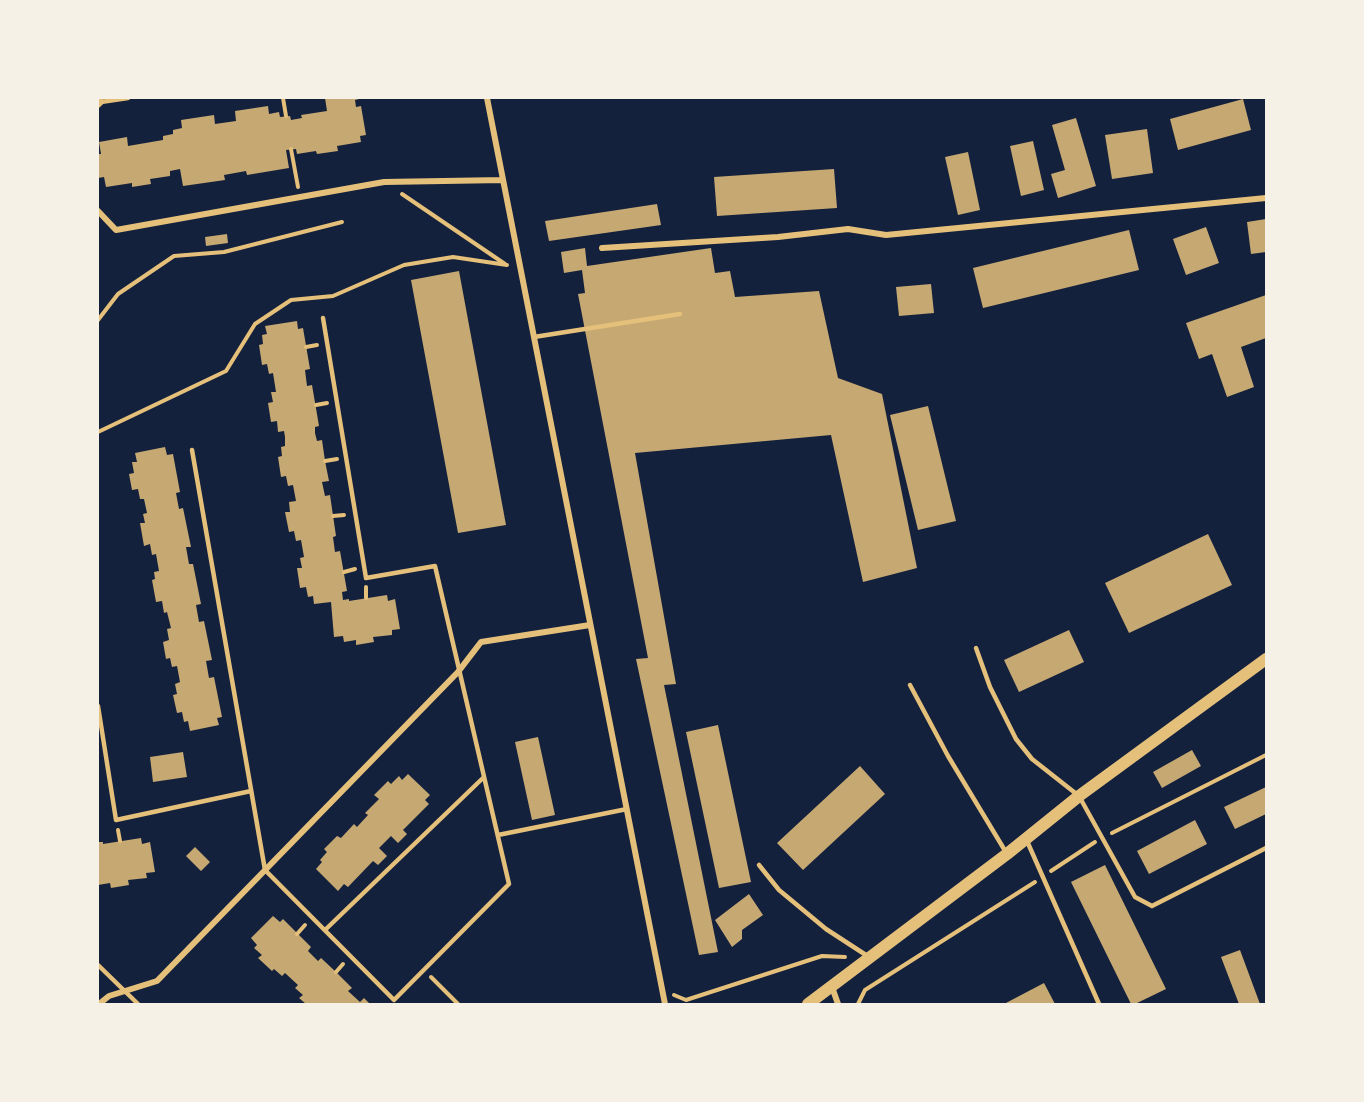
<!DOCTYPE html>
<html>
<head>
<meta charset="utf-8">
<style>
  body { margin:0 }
  #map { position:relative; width:1364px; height:1102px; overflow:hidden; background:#14213d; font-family:Overpass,sans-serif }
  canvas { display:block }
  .frame { position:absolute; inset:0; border:99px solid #f6f1e7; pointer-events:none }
</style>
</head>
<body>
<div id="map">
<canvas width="1364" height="1102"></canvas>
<div class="frame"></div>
</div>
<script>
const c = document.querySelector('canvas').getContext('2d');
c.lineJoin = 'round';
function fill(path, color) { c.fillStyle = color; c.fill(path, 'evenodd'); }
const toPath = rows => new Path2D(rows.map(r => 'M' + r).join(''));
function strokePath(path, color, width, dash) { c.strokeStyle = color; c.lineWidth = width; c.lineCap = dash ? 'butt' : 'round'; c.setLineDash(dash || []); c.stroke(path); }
const building = toPath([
  [325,98,363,98,355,100,356,107,361,106,366,135,360,136,361,142,337,146,338,151,317,154,316,151,297,154,296,149,286,150,289,168,247,175,246,171,224,175,225,180,183,186,180,169,170,171,170,176,150,179,151,184,132,187,132,183,106,187,104,177,98,178,98,154,101,154,99,142,127,137,128,146,163,140,163,136,173,134,173,130,182,128,181,120,214,115,215,124,236,121,235,111,268,106,269,114,279,112,280,117,290,116,291,120,302,118,301,115,327,111],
  [1243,99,1251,130,1178,150,1170,119],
  [1076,118,1096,186,1058,198,1051,174,1065,170,1052,125],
  [1147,129,1153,173,1112,179,1105,135],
  [1033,141,1044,190,1021,196,1010,146],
  [968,152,980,210,958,215,945,157],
  [834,169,837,208,717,216,714,177],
  [657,204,661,225,549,241,545,221],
  [1266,219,1266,252,1251,254,1247,222],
  [1206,227,1219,263,1186,275,1173,239],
  [1129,230,1139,270,983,308,973,268],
  [227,234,228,243,206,246,205,237],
  [585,248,587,266,711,248,715,273,730,271,735,297,819,291,838,378,882,394,917,568,863,582,831,435,635,453,676,684,664,685,718,952,699,955,636,659,648,658,578,294,585,293,582,270,564,273,561,252],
  [459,271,506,525,458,533,411,280],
  [931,284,934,313,899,316,896,287],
  [1266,295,1266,338,1241,347,1254,387,1227,397,1212,354,1199,359,1186,323],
  [297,321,298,329,303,328,310,369,305,370,307,386,312,385,319,426,315,427,315,433,317,441,322,440,325,461,329,481,322,482,325,496,330,495,336,536,333,537,335,552,340,551,347,591,342,592,343,600,349,599,349,601,387,595,388,601,395,599,400,629,392,630,392,635,373,637,374,642,356,645,356,640,344,642,343,636,334,637,331,602,314,604,313,596,308,597,306,587,300,588,297,568,302,568,300,558,304,557,301,540,296,541,294,531,289,532,285,512,290,512,289,502,296,501,293,485,288,486,286,476,281,477,278,457,282,456,281,447,285,446,285,437,284,431,278,432,277,421,271,422,268,403,273,402,271,392,276,392,273,373,269,374,267,364,262,365,259,345,263,344,262,335,267,334,265,326],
  [928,406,956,521,918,530,890,415],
  [165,447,167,455,173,454,180,492,176,493,179,509,183,508,191,547,186,547,189,564,193,564,201,604,196,605,199,622,204,621,212,660,206,661,209,678,214,677,222,717,217,718,219,725,190,731,188,721,184,722,182,712,177,713,173,695,177,694,175,684,180,682,177,666,172,667,170,658,166,659,163,642,169,640,167,629,171,628,167,612,164,613,162,601,156,602,152,580,155,579,154,572,159,571,156,554,152,555,150,544,144,546,140,523,145,523,143,514,147,513,144,499,140,499,138,489,132,490,129,474,134,473,132,462,137,462,135,453],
  [1208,534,1232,585,1129,633,1105,583],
  [1069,630,1084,662,1019,692,1004,660],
  [718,725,751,882,719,888,686,732],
  [538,737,555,815,532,820,515,742],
  [1192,750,1201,766,1162,788,1153,772],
  [183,752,187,777,153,782,150,757],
  [860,766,885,794,803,870,777,843],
  [408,774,430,795,425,800,429,804,403,830,407,834,398,843,391,836,379,848,387,856,378,865,373,861,348,887,344,884,338,891,316,869,322,862,320,860,327,852,324,849,337,836,341,838,354,824,357,827,368,815,365,813,379,799,374,795,388,781,391,784,399,776,402,780],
  [1266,787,1266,814,1235,829,1224,807],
  [1195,820,1207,844,1149,874,1137,851],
  [141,838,142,844,150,842,155,872,146,873,147,878,128,880,129,885,111,888,110,883,98,885,98,842,103,842,103,844],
  [195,847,210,862,201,871,186,856],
  [1105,865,1166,989,1135,1004,1131,1004,1071,882],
  [749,894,763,915,742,930,742,939,732,947,715,920],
  [273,916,280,922,283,919,311,947,308,951,318,961,321,958,336,972,352,988,348,991,360,1002,364,998,370,1004,306,1004,299,998,303,995,295,988,298,985,285,973,282,976,274,969,272,971,258,958,262,955,254,948,257,945,251,938],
  [1240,950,1260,1004,1239,1004,1221,957],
  [1044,983,1055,1004,1004,1004]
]);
const path = toPath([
  [283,98,286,116],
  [291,149,298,187],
  [402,194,505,264],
  [98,320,118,294,174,256,224,252,342,222],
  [306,347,317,345],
  [316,405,327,403],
  [98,432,226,371,255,324,291,300,333,296,404,265,453,257,507,265],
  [325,461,337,459],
  [333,516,344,515],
  [344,572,355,569],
  [366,598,366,587],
  [118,830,120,841],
  [1112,833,1266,755],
  [1051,871,1095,842],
  [297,934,305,925],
  [336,972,343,964],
  [431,977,458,1004],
  [674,995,686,1000,822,956,845,957],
  [858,1004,865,990,1035,882]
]);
const service = toPath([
  [101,102,128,98],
  [534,337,680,314],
  [192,450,265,870,394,1000,509,884,435,566,366,578,323,318],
  [976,648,990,687,1016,739,1032,759,1079,796,1135,897,1152,906,1266,848],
  [910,685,948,756,1007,854],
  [98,706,116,820,251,791],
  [498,835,627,809],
  [1027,841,1099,1004],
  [759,865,779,890,826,929,869,957],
  [325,930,484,777],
  [98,965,138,1004]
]);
const minor = toPath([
  [487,98,665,1004],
  [98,105,101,102,100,98],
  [98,211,116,230,384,182,503,180],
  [602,248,778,237,848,229,886,235,1266,198],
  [832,987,838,1004],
  [99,1004,109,996,157,981,458,672,481,642,590,625]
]);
const secondary = toPath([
  [808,1004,1007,854,1079,796,1266,659]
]);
fill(building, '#c6a872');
strokePath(path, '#e5c07b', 4);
strokePath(service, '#e5c07b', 4.5);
strokePath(minor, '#e5c07b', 6);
strokePath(secondary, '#e5c07b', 12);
</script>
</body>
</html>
